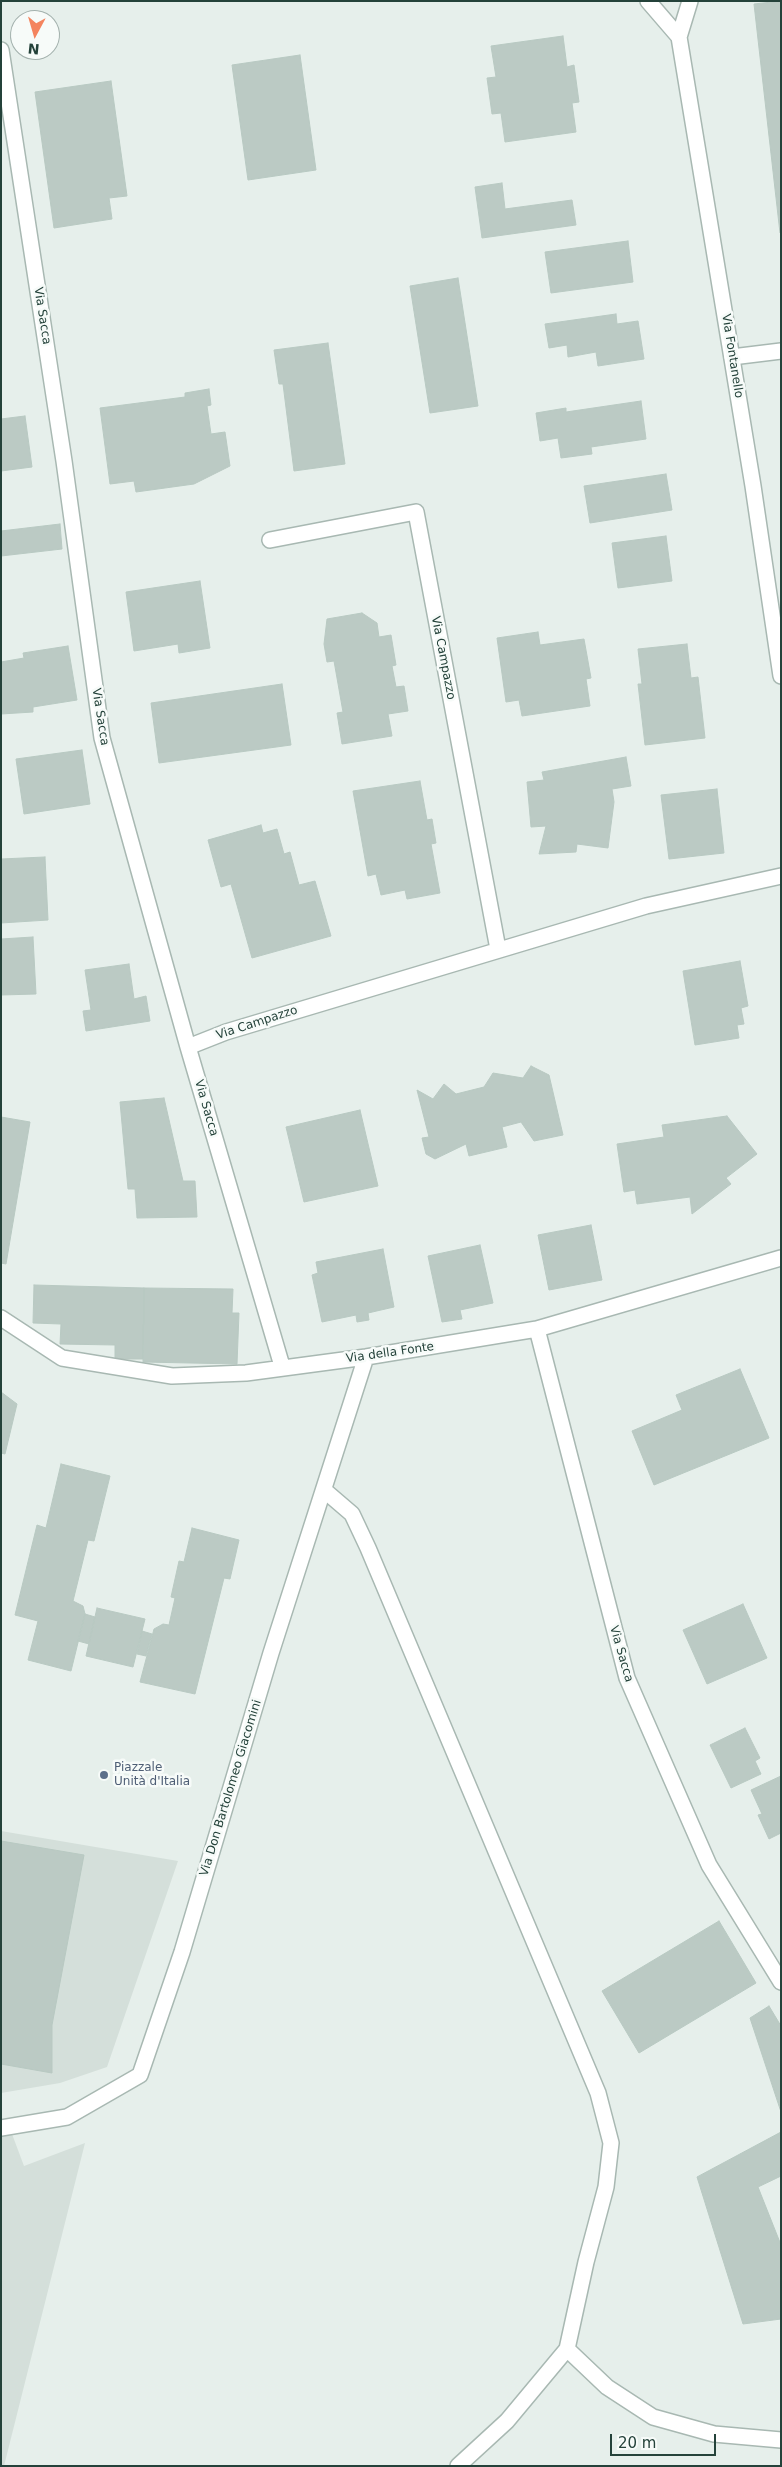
<!DOCTYPE html>
<html>
<head>
<meta charset="utf-8">
<style>
  body { margin:0 }
  #map { position:relative; width:782px; height:2467px; overflow:hidden; background:#e6efeb; font-family:"DejaVu Sans",sans-serif }
  canvas { display:block }
  .frame { position:absolute; inset:0; border:2px solid #24423a; pointer-events:none }
  .north { position:absolute; left:10px; top:10px; width:50px; height:50px; box-sizing:border-box; background:#f7fbf9; border:1px solid #a3b1ad; border-radius:50%; rotate:186deg; font-size:14px; font-weight:700; line-height:20px; text-align:center; color:#24423a }
  .north::after { content:''; display:block; margin:auto; width:18px; height:22px; background:#f4845f; clip-path:polygon(50% 0,100% 100%,50% 72%,0 100%) }
  .scale { position:absolute; left:610px; top:2434px; width:106px; height:22px; box-sizing:border-box; border:2px solid #24423a; border-top:0; padding-left:6px; font-size:15px; line-height:18px; white-space:nowrap; color:#24423a; -webkit-text-stroke:4px #f7fbf9; paint-order:stroke }
</style>
</head>
<body>
<div id="map">
<canvas width="782" height="2467"></canvas>
<div class="frame"></div>
<div class="north">N</div>
<div class="scale">20 m</div>
</div>
<script>
const c = document.querySelector('canvas').getContext('2d');
c.lineJoin = 'round';
function fill(path, color) { c.fillStyle = color; c.fill(path, 'evenodd'); }
const toPath = rows => new Path2D(rows.map(r => 'M' + r).join(''));
function strokePath(path, color, width, dash) { c.strokeStyle = color; c.lineWidth = width; c.lineCap = dash ? 'butt' : 'round'; c.setLineDash(dash || []); c.stroke(path); }
function write(font, color, halo, rows, align = 'center') {
  c.font = font + ' "DejaVu Sans",sans-serif'; c.lineWidth = 5; c.setLineDash([]); c.textBaseline = 'middle'; c.strokeStyle = halo; c.fillStyle = color; for (const [text, x, y, turn = 0] of rows) {
    c.save(); c.translate(x, y); c.rotate((+turn || 0) * Math.PI / 180); c.textAlign = isNaN(turn) ? turn : align; if (halo) c.strokeText(text, 0, 0); c.fillText(text, 0, 0); c.restore();
  }
}
const built = toPath([
  [1,1831,178,1861,107,2067,60,2083,1,2093],
  [9,2126,24,2166,85,2143,4,2466,1,2466,1,2131]
]);
const building = toPath([
  [781,1,781,233,780,233,754,4,781,1],
  [563,36,567,67,574,65,579,102,572,103,576,132,505,142,501,113,492,114,487,78,496,77,491,46,563,36],
  [300,55,316,170,248,180,232,65,300,55],
  [111,81,127,196,109,198,112,219,54,228,35,92,111,81],
  [502,183,505,209,572,200,576,225,482,238,475,187,502,183],
  [628,241,633,282,551,293,545,252,628,241],
  [458,278,478,406,430,413,410,286,458,278],
  [616,314,617,324,638,321,644,359,598,366,596,352,568,357,567,345,549,348,545,324,616,314],
  [328,343,345,464,294,471,283,384,279,384,274,350,328,343],
  [209,389,211,405,207,406,211,434,225,432,230,466,194,484,136,492,134,481,110,484,100,408,185,397,185,393,209,389],
  [641,401,646,439,591,447,592,454,561,458,558,438,540,441,536,413,566,408,566,412,641,401],
  [25,416,32,467,1,471,1,419,25,416],
  [666,474,672,510,590,523,584,486,666,474],
  [60,524,62,549,1,556,1,531,60,524],
  [666,536,672,581,618,588,612,543,666,536],
  [200,581,210,648,179,653,178,644,134,651,126,592,200,581],
  [362,613,377,623,379,637,391,635,396,665,392,666,396,687,404,686,408,711,388,714,392,736,342,744,337,713,343,712,334,661,327,662,324,644,327,619,362,613],
  [538,632,540,645,584,639,591,678,586,679,590,706,522,716,519,700,506,702,497,638,538,632],
  [687,644,691,678,698,677,705,738,645,745,638,684,642,684,638,649,687,644],
  [68,646,77,700,33,707,33,712,1,714,1,662,24,658,23,653,68,646],
  [282,684,291,745,159,763,151,703,282,684],
  [82,750,90,804,24,814,16,759,82,750],
  [626,757,631,786,612,789,614,802,608,848,577,844,576,852,539,854,546,826,531,827,527,782,544,780,542,772,626,757],
  [420,781,427,820,432,819,436,843,431,844,440,893,407,899,405,890,381,895,376,874,368,876,353,791,420,781],
  [717,789,724,853,669,859,661,795,717,789],
  [261,825,263,833,277,829,284,854,290,852,299,885,315,881,331,936,252,958,231,884,221,887,208,840,261,825],
  [45,857,48,920,1,923,1,859,45,857],
  [33,937,36,994,1,995,1,939,33,937],
  [740,961,748,1006,741,1008,744,1024,737,1025,739,1038,695,1045,683,971,740,961],
  [129,964,134,999,146,996,150,1021,86,1031,83,1011,91,1010,85,970,129,964],
  [531,1066,549,1075,563,1135,534,1141,521,1122,502,1127,507,1147,469,1156,466,1144,435,1159,426,1154,422,1138,429,1137,417,1090,433,1099,444,1084,456,1094,484,1087,493,1073,523,1078,531,1066],
  [164,1098,183,1181,195,1181,197,1217,137,1218,135,1189,128,1189,120,1102,164,1098],
  [360,1110,378,1186,304,1202,286,1127,360,1110],
  [727,1116,757,1154,726,1178,731,1184,692,1214,690,1197,637,1204,635,1190,624,1192,617,1144,664,1137,662,1125,727,1116],
  [1,1117,30,1122,6,1264,1,1263,1,1117],
  [591,1225,602,1280,549,1290,538,1235,591,1225],
  [480,1245,493,1303,460,1310,462,1319,442,1322,428,1256,480,1245],
  [383,1249,394,1307,368,1313,369,1320,357,1322,356,1315,322,1322,312,1275,318,1273,316,1262,383,1249],
  [34,1285,144,1288,143,1359,115,1359,115,1345,60,1344,61,1324,33,1323,34,1285],
  [144,1288,233,1289,232,1313,239,1313,237,1364,143,1362,144,1288],
  [740,1369,769,1438,654,1485,632,1431,682,1410,676,1395,740,1369],
  [1,1392,17,1404,5,1454,1,1453,1,1392],
  [61,1464,110,1476,94,1541,88,1540,73,1601,83,1606,85,1614,71,1671,28,1660,38,1621,15,1615,37,1525,46,1528,61,1464],
  [192,1528,239,1540,230,1579,224,1578,195,1694,140,1682,154,1629,163,1624,169,1625,175,1598,171,1597,179,1561,184,1562,192,1528],
  [743,1604,767,1658,707,1684,683,1630,743,1604],
  [97,1608,145,1619,133,1667,86,1656,97,1608],
  [85,1614,95,1617,89,1644,78,1641,85,1614],
  [142,1631,152,1634,146,1656,137,1654,142,1631],
  [745,1728,760,1758,755,1761,761,1774,731,1788,710,1745,745,1728],
  [781,1776,781,1833,769,1839,758,1815,762,1814,751,1790,781,1776],
  [1,1841,84,1855,52,2025,52,2073,1,2064,1,1841],
  [719,1921,756,1983,639,2053,602,1991,719,1921],
  [769,2006,781,2026,781,2112,750,2018,769,2006],
  [781,2132,781,2176,758,2187,781,2245,781,2319,743,2324,697,2177,781,2132]
]);
const lane = toPath([
  [732,357,781,351],
  [324,1490,352,1514,368,1548,598,2093,611,2143,606,2187,586,2262,567,2349,507,2421,458,2466],
  [567,2349,607,2387,653,2417,714,2434,781,2440]
]);
const street = toPath([
  [648,1,679,37,690,1],
  [679,37,753,486,781,676],
  [1,50,64,461,102,738,188,1047,282,1366],
  [270,540,416,512,498,949],
  [188,1047,226,1032,646,906,781,876],
  [1,1318,62,1358,172,1376,246,1373,366,1357,537,1329,781,1258],
  [537,1329,627,1678,709,1865,781,1982],
  [1,2128,67,2117,140,2075,182,1952,271,1653,366,1357]
]);
const markers = [
  [104,1775,5,"#5c6f8a"]
];
const streetNames = [
  ["Via Sacca",42,316,81],
  ["Via Fontanello",732,356,81],
  ["Via Campazzo",443,658,79],
  ["Via Sacca",100,717,81],
  ["Via Campazzo",257,1023,-18],
  ["Via Sacca",206,1108,74],
  ["Via della Fonte",390,1353,-8],
  ["Via Sacca",621,1654,74],
  ["Via Don Bartolomeo Giacomini",231,1788,-73]
];
const serviceNames = [
  ["Piazzale",114,1768],
  ["Unità d'Italia",114,1782]
];
fill(built, '#d4dfda');
fill(building, '#bbcac4');
strokePath(building, '#b8c9c2', 1);
strokePath(lane, '#a8b8b2', 18);
strokePath(street, '#a8b8b2', 18);
strokePath(lane, '#fff', 15);
strokePath(street, '#fff', 15);
for (const [x, y, r, color] of markers) { const dot = new Path2D(); dot.arc(x, y, r, 0, 2 * Math.PI); c.fillStyle = color; c.fill(dot); strokePath(dot, '#f7fbf9', 2); }
write('12px', '#24423a', '#f7fbf9', streetNames);
write('12px', '#4e5e75', '#f7fbf9', serviceNames, 'left');
</script>
</body>
</html>
